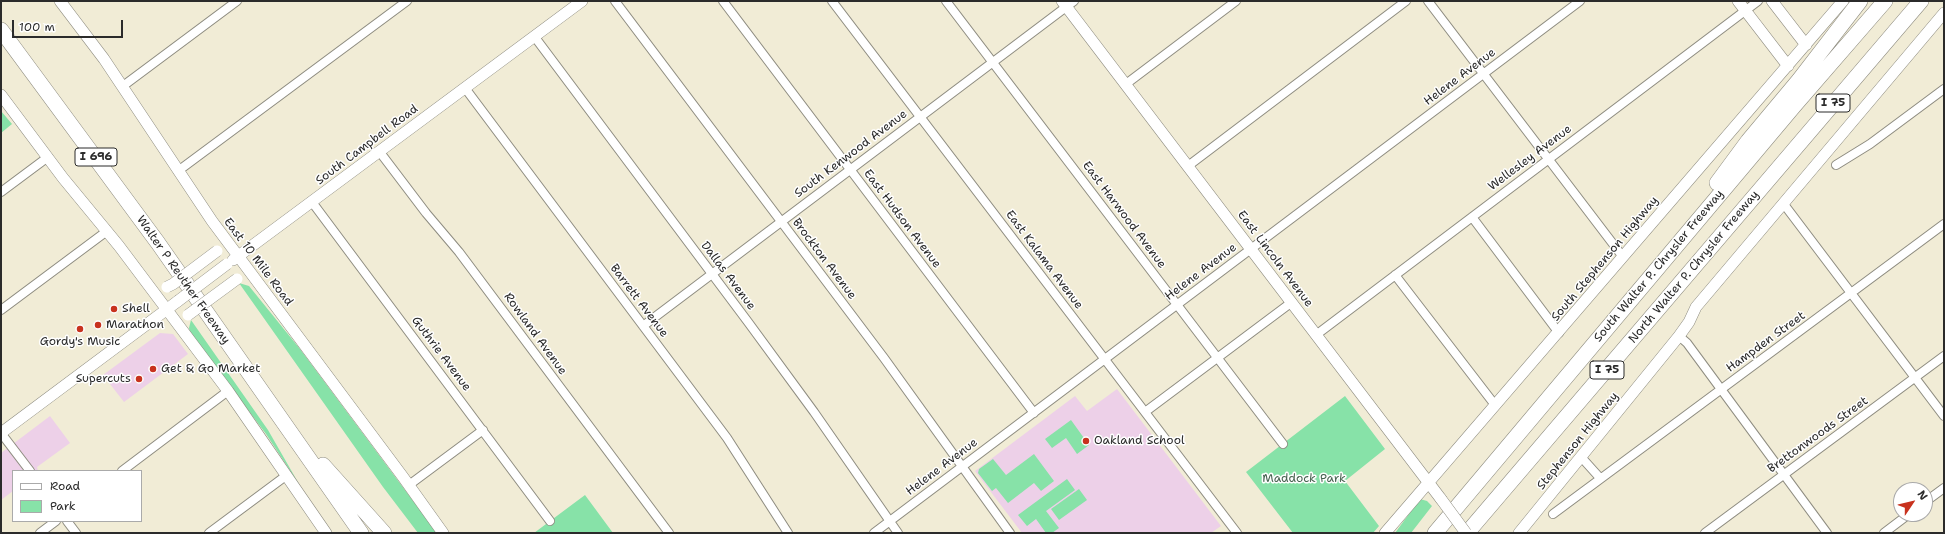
<!DOCTYPE html>
<html>
<head>
<meta charset="utf-8">
<style>
  body { margin:0 }
  #map { position:relative; width:1945px; height:534px; overflow:hidden; background:#f1ecd6; font-family:"Shantell Sans",sans-serif }
  canvas { display:block }
  .frame { position:absolute; inset:0; border:2px solid #2b2b2b; pointer-events:none }
  .legend { position:absolute; left:12px; top:470px; width:130px; height:52px; box-sizing:border-box; background:#fff; border:1px solid #aaa; margin:0; padding:5px 7px; list-style:none; font-size:12px; color:#2b2b2b }
  .legend li { display:flex; align-items:center; gap:8px; height:20px }
  .legend b { width:20px; border:1px solid #aaa }
  .north { position:absolute; left:1893px; top:482px; width:40px; height:40px; box-sizing:border-box; background:#fff; border:1px solid #aaa; border-radius:50%; rotate:55deg; font-size:11px; font-weight:700; line-height:16px; text-align:center; color:#2b2b2b }
  .north::after { content:''; display:block; margin:auto; width:14px; height:18px; background:#c8321e; clip-path:polygon(50% 0,100% 100%,50% 72%,0 100%) }
  .scale { position:absolute; left:12px; top:20px; width:111px; height:18px; box-sizing:border-box; border:2px solid #2b2b2b; border-top:0; padding-left:5px; font-size:12px; line-height:14px; white-space:nowrap; color:#2b2b2b; -webkit-text-stroke:3px #fff; paint-order:stroke }
</style>
</head>
<body>
<div id="map">
<canvas width="1945" height="534"></canvas>
<div class="frame"></div>
<ul class="legend">
<li><b style="height:5px;background:#fff"></b>Road</li>
<li><b style="height:11px;background:#87e2a8"></b>Park</li>
</ul>
<div class="north">N</div>
<div class="scale">100 m</div>
</div>
<script>
const c = document.querySelector('canvas').getContext('2d');
c.lineJoin = 'round';
function fill(path, color) { c.fillStyle = color; c.fill(path, 'evenodd'); }
const toPath = rows => new Path2D(rows.map(r => 'M' + r).join(''));
function strokePath(path, color, width, dash) { c.strokeStyle = color; c.lineWidth = width; c.lineCap = dash ? 'butt' : 'round'; c.setLineDash(dash || []); c.stroke(path); }
function write(font, color, halo, rows, align = 'center') {
  c.font = font + ' "Shantell Sans",sans-serif'; c.lineWidth = 3; c.setLineDash([]); c.textBaseline = 'middle'; c.strokeStyle = halo; c.fillStyle = color; for (const [text, x, y, turn = 0] of rows) {
    c.save(); c.translate(x, y); c.rotate((+turn || 0) * Math.PI / 180); c.textAlign = isNaN(turn) ? turn : align; if (halo) c.strokeText(text, 0, 0); c.fillText(text, 0, 0); c.restore();
  }
}
const built = toPath([
  [160,333,173,334,188,354,124,402,103,375],
  [1117,389,1221,526,1211,533,1022,533,975,471,1075,396,1087,411],
  [50,416,70,443,37,467,38,471,13,471,13,491,1,500,1,453]
]);
const green = toPath([
  [1,111,12,124,1,133],
  [239,283,249,286,300,349,437,533,418,533,383,487],
  [191,320,268,430,299,484,266,434,190,333,189,328],
  [1345,396,1385,449,1345,481,1379,526,1373,533,1293,533,1246,472],
  [1071,420,1089,445,1077,454,1066,438,1052,448,1045,439],
  [1034,454,1054,481,1041,491,1034,483,1008,503,996,488,992,491,978,473,979,469,993,459,1006,475],
  [1067,479,1075,490,1046,511,1059,528,1052,533,1046,533,1036,519,1027,526,1018,515],
  [1079,489,1087,500,1059,520,1051,509],
  [585,495,613,533,534,533],
  [1420,499,1427,501,1432,506,1411,533,1395,533]
]);
const street = toPath([
  [615,1,884,358,1010,533],
  [723,1,1034,413],
  [832,1,1237,533],
  [946,1,1283,444],
  [1428,1,1623,257],
  [534,36,748,322,814,412,898,533],
  [1126,84,1236,1],
  [123,86,237,1],
  [465,88,727,438,788,533],
  [379,151,426,213,459,252,669,533],
  [1836,165,1870,144,1944,89],
  [1188,166,1406,1],
  [178,171,407,1],
  [1,192,48,157],
  [312,202,550,521],
  [1783,203,1944,416],
  [1472,217,1559,333],
  [1395,275,1495,405],
  [1,310,107,231],
  [643,326,1074,1],
  [1316,335,1758,1],
  [1679,336,1687,343,1827,533],
  [1145,412,1292,302],
  [1,433,30,471],
  [1582,458,1600,478],
  [122,471,228,391],
  [409,485,483,430],
  [1925,502,1944,488],
  [1553,514,1944,224],
  [67,521,76,533],
  [40,533,56,521],
  [209,533,287,475],
  [874,533,1580,1],
  [1705,533,1944,356],
  [1884,533,1909,514]
]);
const secondary = toPath([
  [60,1,104,59,212,221,403,477,443,533],
  [1062,1,1441,499],
  [1738,1,1788,66],
  [1772,1,1806,45],
  [1,95,63,178,119,246,228,391,326,533],
  [233,260,582,1],
  [1,433,178,301],
  [1385,533,1843,1],
  [1519,533,1679,336,1689,322,1696,307,1944,13]
]);
const highway = toPath([
  [1,30,158,243,361,533],
  [1717,183,1748,141,1799,80,1860,1],
  [323,465,384,533],
  [1435,533,1794,106,1885,1],
  [1467,533,1921,1]
]);
const secondaryBridge = toPath([
  [167,287,173,284,217,251],
  [178,301,227,264],
  [188,315,237,279],
  [1441,499,1466,533]
]);
const markers = [
  [114,309,4,"#c8321e"],
  [98,325,4,"#c8321e"],
  [80,329,4,"#c8321e"],
  [153,369,4,"#c8321e"],
  [139,379,4,"#c8321e"],
  [1086,441,4,"#c8321e"]
];
const shields = [
  [1833,103,34],
  [96,157,42],
  [1607,370,34]
];
const shieldNames = [
  ["I 75",1833,103],
  ["I 696",96,157],
  ["I 75",1607,370]
];
const streetNames = [
  ["Helene Avenue",1460,77,-37],
  ["South Campbell Road",367,145,-37],
  ["South Kenwood Avenue",851,154,-37],
  ["Wellesley Avenue",1530,158,-37],
  ["East Harwood Avenue",1124,215,53],
  ["East Hudson Avenue",902,219,53],
  ["Brockton Avenue",824,259,53],
  ["East Lincoln Avenue",1275,259,53],
  ["South Stephenson Highway",1605,259,-50],
  ["East Kalama Avenue",1044,260,53],
  ["East 10 Mile Road",258,262,53],
  ["South Walter P. Chrysler Freeway",1659,266,-50],
  ["North Walter P. Chrysler Freeway",1694,267,-50],
  ["Helene Avenue",1201,272,-37],
  ["Dallas Avenue",728,276,53],
  ["Walter P Reuther Freeway",183,280,55],
  ["Barrett Avenue",639,301,53],
  ["Rowland Avenue",535,334,54],
  ["Hampden Street",1766,342,-36],
  ["Guthrie Avenue",441,354,53],
  ["Brettonwoods Street",1818,435,-36],
  ["Stephenson Highway",1578,441,-51],
  ["Helene Avenue",942,467,-37]
];
const poiNames = [
  ["Shell",122,309],
  ["Marathon",106,325],
  ["Gordy's Music",80,342,"center"],
  ["Get & Go Market",161,369],
  ["Supercuts",131,379,"right"],
  ["Oakland School",1094,441]
];
const parkNames = [
  ["Maddock Park",1304,479]
];
fill(built, '#edd0e8');
fill(green, '#87e2a8');
strokePath(street, '#8e8c80', 10);
strokePath(secondary, '#8e8c80', 12);
strokePath(highway, '#8e8c80', 16);
strokePath(street, '#fff', 8);
strokePath(secondary, '#fff', 11);
strokePath(highway, '#fff', 15);
strokePath(secondaryBridge, '#8e8c80', 12, []);
strokePath(secondaryBridge, '#fff', 11);
for (const [x, y, r, color] of markers) { const dot = new Path2D(); dot.arc(x, y, r, 0, 2 * Math.PI); c.fillStyle = color; c.fill(dot); strokePath(dot, '#fff', 1.5); }
for (const [x, y, w] of shields) { const box = new Path2D(); box.roundRect(x - w / 2, y - 9, w, 18, 3); c.fillStyle = '#fff'; c.fill(box); strokePath(box, '#2b2b2b', 1); }
write('bold 11px', '#2b2b2b', null, shieldNames);
write('12px', '#2b2b2b', '#fff', streetNames);
write('12px', '#2b2b2b', '#fff', poiNames, 'left');
write('12px', '#476250', '#fff', parkNames);
</script>
</body>
</html>
